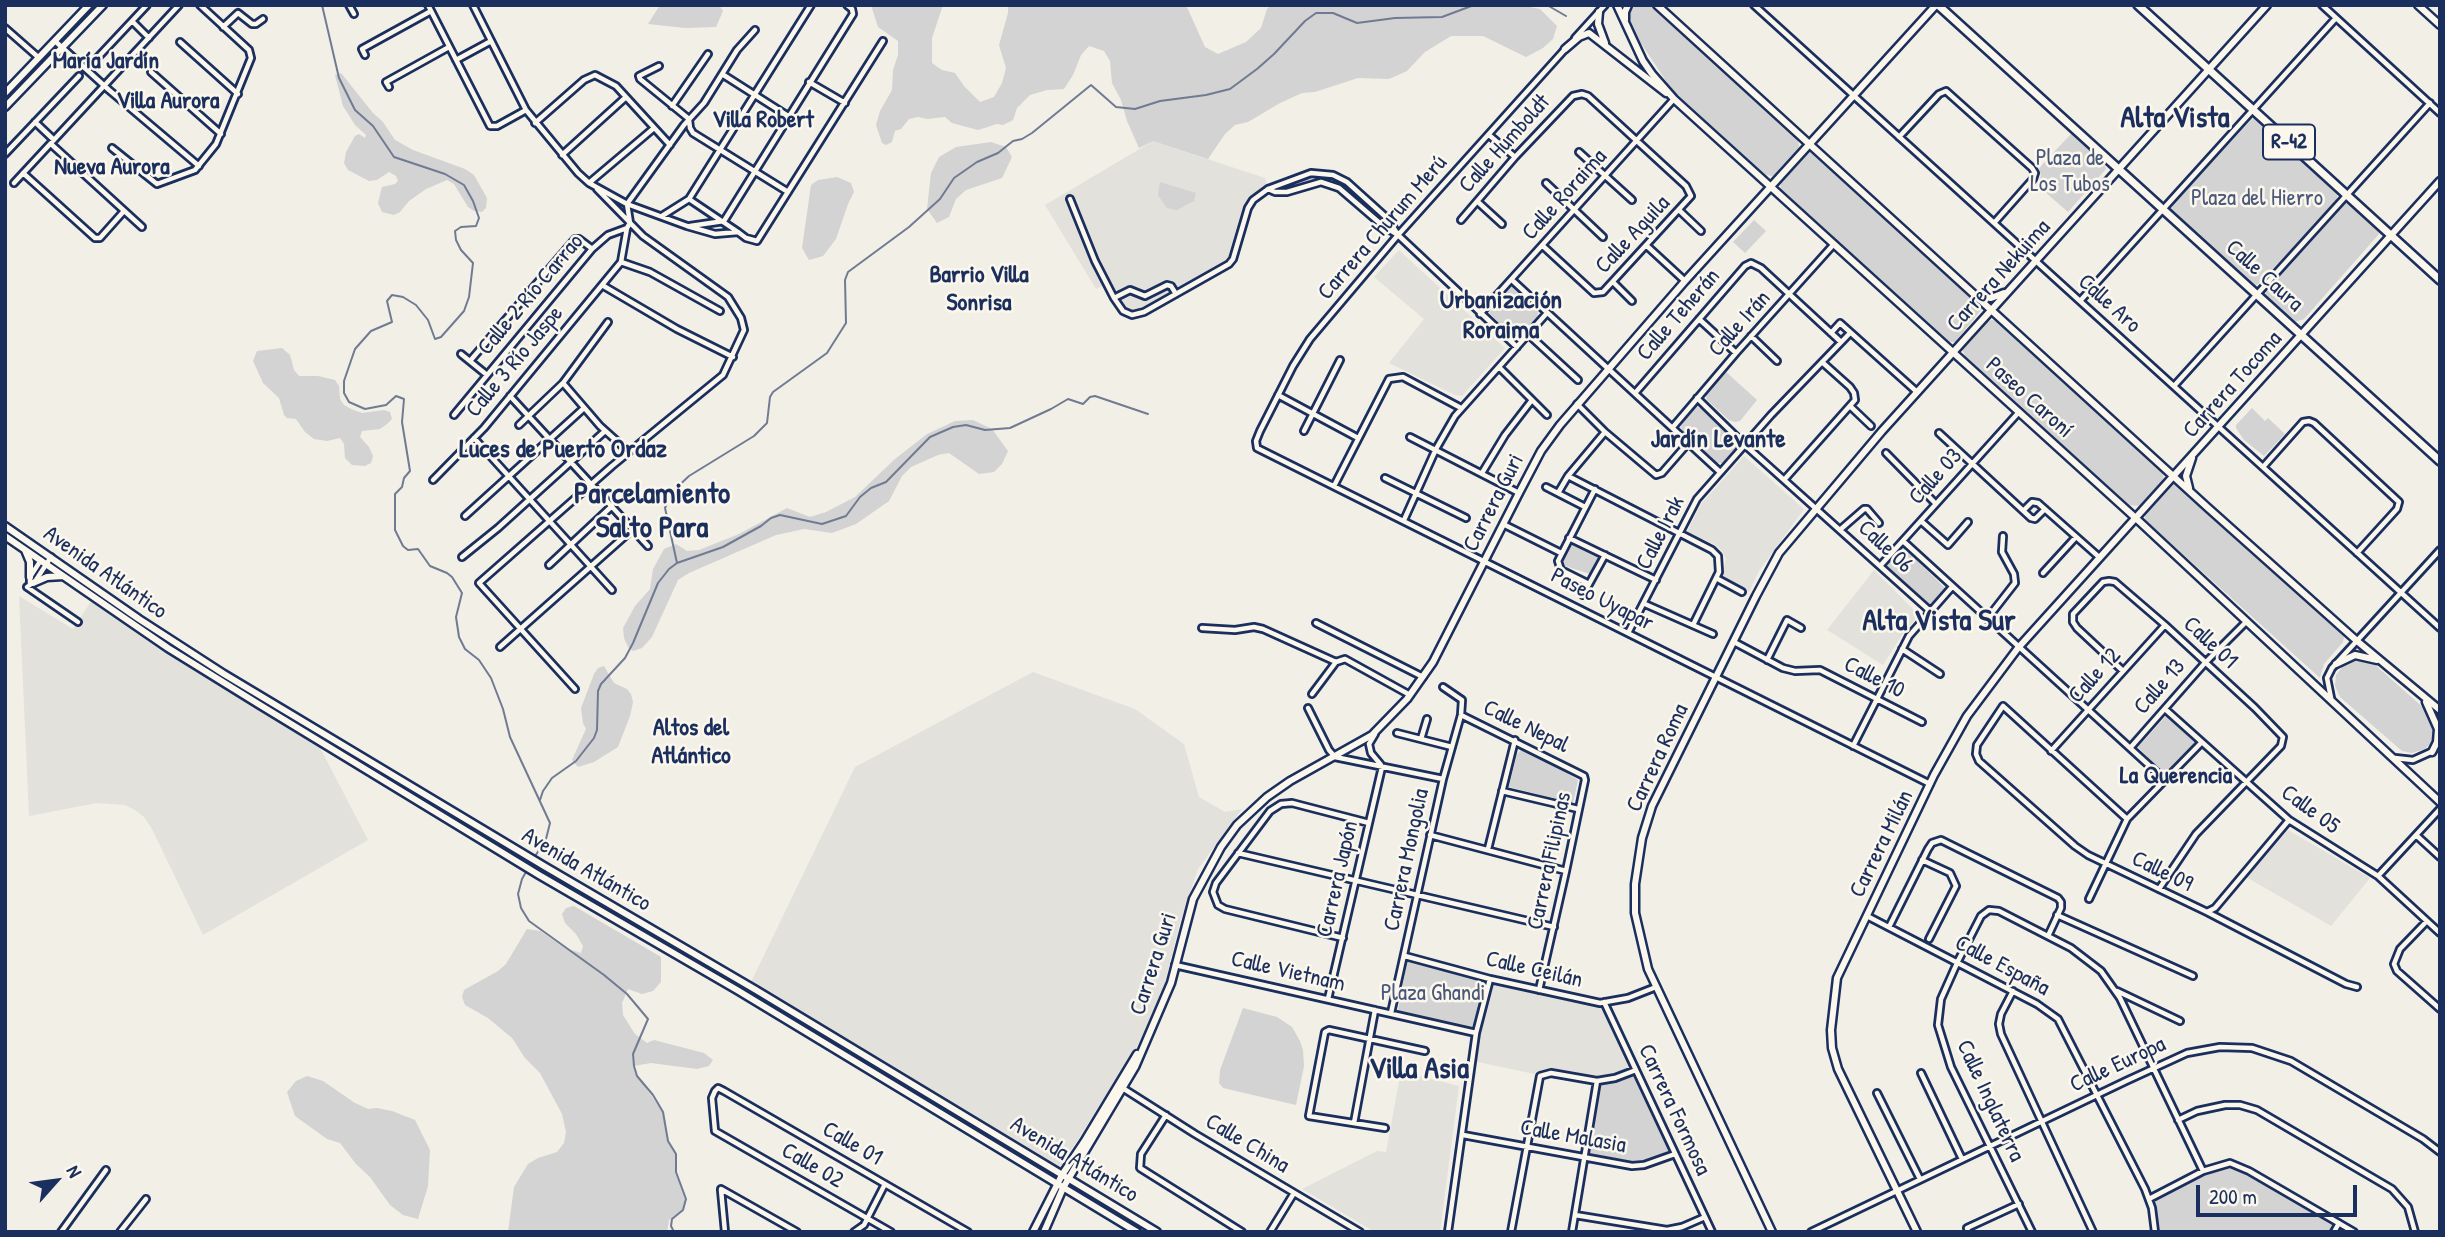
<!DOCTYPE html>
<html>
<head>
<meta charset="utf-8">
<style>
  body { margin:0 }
  #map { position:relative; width:2445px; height:1237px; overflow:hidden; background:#f2efe6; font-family:"Patrick Hand",sans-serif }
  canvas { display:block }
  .frame { position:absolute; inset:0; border:7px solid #1b2f5e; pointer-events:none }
  .north { position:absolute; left:21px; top:1146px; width:70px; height:70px; -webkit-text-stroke:5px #fbf7ec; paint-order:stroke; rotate:62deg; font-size:19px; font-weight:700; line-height:28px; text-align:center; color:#1b2f5e }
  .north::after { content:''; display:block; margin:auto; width:24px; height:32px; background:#1b2f5e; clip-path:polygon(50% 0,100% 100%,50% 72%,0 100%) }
  .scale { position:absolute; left:2196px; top:1185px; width:161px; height:32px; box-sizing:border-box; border:4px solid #1b2f5e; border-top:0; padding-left:9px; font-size:21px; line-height:24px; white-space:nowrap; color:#1b2f5e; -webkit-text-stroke:5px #fbf7ec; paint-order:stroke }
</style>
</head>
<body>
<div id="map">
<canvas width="2445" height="1237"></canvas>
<div class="frame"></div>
<div class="north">N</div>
<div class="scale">200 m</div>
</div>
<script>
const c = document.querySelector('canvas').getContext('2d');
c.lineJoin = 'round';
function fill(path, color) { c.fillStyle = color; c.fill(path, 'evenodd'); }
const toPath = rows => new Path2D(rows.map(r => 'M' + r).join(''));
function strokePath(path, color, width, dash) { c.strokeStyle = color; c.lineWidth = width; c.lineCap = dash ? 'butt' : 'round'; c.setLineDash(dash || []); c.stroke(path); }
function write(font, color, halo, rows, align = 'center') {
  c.font = font + ' "Patrick Hand",sans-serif'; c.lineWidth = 5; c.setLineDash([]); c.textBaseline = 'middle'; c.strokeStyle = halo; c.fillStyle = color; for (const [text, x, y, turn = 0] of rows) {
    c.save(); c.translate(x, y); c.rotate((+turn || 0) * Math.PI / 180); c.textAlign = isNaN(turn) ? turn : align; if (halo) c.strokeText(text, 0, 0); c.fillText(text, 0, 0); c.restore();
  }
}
const built = toPath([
  [1153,141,1265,178,1268,189,1250,204,1229,264,1141,313,1136,313,1127,310,1123,305,1110,282,1096,289,1045,205],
  [1399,250,1505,348,1462,396,1455,395,1389,363,1424,319,1374,277],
  [1744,456,1804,509,1759,571,1749,592,1721,578,1726,559,1721,550,1714,544,1687,532,1701,504],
  [1874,570,1919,615,1902,635,1883,665,1827,630],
  [19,596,73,629,94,597,168,648,315,738,368,840,203,935,152,829,144,817,135,810,125,805,97,803,29,816],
  [1033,672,1135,709,1184,744,1199,797,1225,812,1242,809,1198,869,1181,919,1163,990,1149,1027,1060,1168,751,982,855,767],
  [2288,830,2370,878,2331,926,2246,877],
  [1491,980,1604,1003,1634,1069,1616,1076,1597,1080,1551,1072,1539,1075,1473,1061,1476,1033],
  [1401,1071,1459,1086,1440,1232,1375,1232,1302,1189,1377,1151,1386,1152]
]);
const green = toPath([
  [660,5,719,5,723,11,716,27,685,28,648,24],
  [871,5,943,5,932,38,932,63,942,70,955,73,964,86,980,102,994,97,1002,83,1006,68,999,45,1008,13,1008,5,1186,5,1205,47,1218,54,1246,42,1261,28,1267,9,1271,5,1520,5,1540,9,1557,26,1553,39,1543,48,1526,57,1483,36,1451,36,1425,52,1407,71,1389,79,1358,78,1315,92,1302,93,1280,103,1248,122,1235,125,1225,134,1208,159,1153,141,1139,148,1127,121,1121,100,1112,83,1110,61,1104,51,1089,46,1081,55,1073,75,1064,89,1047,90,1030,95,1017,108,1013,120,1003,125,997,124,978,130,952,123,945,117,927,119,918,117,909,119,901,129,895,131,892,142,886,145,882,143,876,125,880,111,892,90,893,70,898,55,898,41,878,27],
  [1632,5,1651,5,1798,140,1799,147,1773,176,1765,175,1672,90,1635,34,1628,17],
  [341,73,373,113,383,122,395,140,413,150,465,169,474,175,487,198,486,208,482,212,474,211,468,207,454,184,447,180,426,189,409,201,400,212,394,215,382,212,378,203,382,187,395,184,398,181,396,176,389,172,377,180,369,181,348,170,344,163,346,152,355,136,359,134,365,138,366,135,355,125,343,106,335,75],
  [2253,118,2260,121,2338,194,2336,200,2306,234,2256,286,2250,283,2173,214,2171,209,2175,202],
  [2071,134,2104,164,2106,169,2068,212,2036,184,2041,176,2039,168],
  [991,142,1006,147,1012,157,1002,178,966,190,956,199,949,217,937,223,927,209,931,173,939,157,956,147],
  [1810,152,1981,306,1981,310,1955,342,1949,342,1780,189,1781,183],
  [1311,173,1338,177,1388,219,1398,235,1382,225,1345,192,1321,182,1287,192,1268,189],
  [837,177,851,183,854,192,848,204,836,239,823,256,809,260,802,248,811,185,818,180],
  [1160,182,1196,193,1194,201,1177,210,1167,208,1158,195],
  [2346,203,2354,205,2378,229,2379,234,2304,319,2295,322,2267,297,2265,293],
  [1754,220,1766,231,1745,253,1733,242],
  [1513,284,1537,308,1538,313,1537,319,1520,336,1512,335,1489,313],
  [1992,320,1999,322,2164,471,2163,480,2140,506,2129,505,1966,358,1962,349,1964,344,1985,322],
  [282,348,290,355,294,370,299,376,318,376,335,380,339,386,340,399,344,405,351,409,362,413,384,410,390,412,392,419,387,424,380,429,362,431,360,437,369,447,373,456,371,463,365,466,352,465,345,458,344,444,340,438,327,441,314,439,305,432,296,419,287,418,284,415,279,398,263,383,253,361,257,351],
  [1725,371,1757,400,1740,421,1735,422,1729,420,1707,400,1706,396,1707,391],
  [1695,406,1702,409,1736,443,1736,448,1722,463,1715,463,1683,432,1681,427,1684,419],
  [2252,408,2265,421,2268,418,2285,434,2264,456,2244,440,2236,428,2236,425],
  [973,420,992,429,1008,451,1002,464,994,472,979,474,949,453,938,455,911,467,902,476,889,501,856,524,832,533,804,529,776,535,689,573,678,580,652,637,642,648,633,651,628,647,624,638,623,628,635,606,650,589,653,569,664,549,676,544,687,551,699,550,739,534,787,508,810,517,826,512,855,497,895,459,927,434,955,421],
  [2176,483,2344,636,2343,642,2324,664,2320,678,2145,520,2145,513,2171,485],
  [1575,541,1596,552,1598,557,1590,574,1565,566,1563,558,1572,542],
  [1903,547,1946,589,1930,605,1887,566],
  [2358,658,2372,662,2427,711,2434,724,2435,732,2431,743,2425,749,2412,753,2402,751,2340,697,2335,686,2336,675,2346,662],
  [604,666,614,683,627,689,631,694,633,702,630,716,618,747,594,762,578,767,572,760,586,729,583,723,581,708,594,674,598,668],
  [2166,716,2195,743,2165,775,2138,747],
  [1522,749,1528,749,1578,780,1573,803,1509,787,1517,754],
  [574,906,661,957,661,982,653,991,642,994,628,989,622,1003,623,1015,635,1034,647,1043,654,1040,704,1053,713,1060,709,1066,697,1069,651,1063,634,1066,637,1076,663,1112,668,1141,676,1154,676,1172,686,1199,683,1210,669,1220,667,1232,508,1232,514,1187,528,1164,538,1158,557,1152,564,1143,566,1132,562,1114,540,1073,525,1058,512,1038,488,1018,465,1005,462,997,464,990,498,971,506,964,527,929,540,931,565,948,581,953,583,946,576,934,565,923,562,914,566,908],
  [1408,958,1488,980,1474,1031,1397,1015],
  [1243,1008,1277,1017,1292,1027,1300,1041,1303,1050,1304,1066,1296,1105,1223,1088,1219,1083,1220,1070],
  [1636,1071,1674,1153,1644,1164,1633,1165,1585,1157,1598,1082],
  [307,1076,323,1081,355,1103,368,1109,377,1108,392,1111,415,1120,430,1150,428,1186,418,1219,403,1215,390,1205,370,1177,356,1164,340,1143,327,1139,295,1116,287,1092,296,1081],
  [2230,1163,2339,1223,2333,1232,2155,1232,2149,1199,2203,1171]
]);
const stream = toPath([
  [322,5,339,78,355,110,373,126,394,157,445,174,464,185,473,201,479,218,476,226,461,227,455,231,456,240,461,250,473,263,469,297,464,311,441,337,435,339,428,320,416,305,403,297,392,295,387,301,392,322,371,331,355,349,344,381,344,393,349,402,365,409,386,405,396,396,404,399,402,422,410,471,404,478,402,487,395,494,395,530,403,546,408,550,418,549,430,566,447,573,452,577,462,593,456,617,459,637,465,649,479,660,491,678,503,709,510,737,550,823,546,839,534,858],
  [1547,5,1566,16],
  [677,563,665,508,672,492,689,476,754,436,767,423,770,397,773,392,827,353,846,323,845,280,848,272,909,227,940,199,954,178,977,162,998,153,1013,141,1022,139,1032,133,1091,85,1116,107,1135,109,1160,101,1206,95,1230,89,1257,69,1274,54,1305,21,1316,13,1333,13,1357,23,1395,18,1442,17,1474,5],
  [540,800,543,791,552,778,576,761,594,738,597,730,598,691,601,684,625,658,633,643,658,583,669,569,677,563,723,547,761,526,771,518,780,515,822,524,846,516,860,497,871,488,886,482,930,437,953,427,966,425,985,430,1010,428,1051,409,1068,399,1083,404,1090,397,1095,396,1148,414],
  [531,863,522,879,518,894,521,908,529,921,604,975,627,994,648,1019,633,1054,634,1066,637,1076,653,1095,663,1112,668,1141,676,1154,676,1172,686,1199,683,1210,672,1219,671,1226,674,1232]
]);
const street = toPath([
  [349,5,354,14],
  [428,5,490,126,497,126,526,110],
  [473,5,526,110,578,173,589,183,627,204,687,226,715,234,738,232,746,238,757,241,883,41],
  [1754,5,2440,628],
  [2322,5,2440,113],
  [132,21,149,38],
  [223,27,238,13,252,24,256,24,263,19],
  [5,28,38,57],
  [1575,38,1605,5],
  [55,41,109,90,199,166],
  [180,42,238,94],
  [1567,47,1398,235,1310,339,1293,366,1260,431,1256,441,1257,448,1930,784],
  [365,55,362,49,431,11],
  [456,60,491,41],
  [659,66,639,76,640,79,689,119],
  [87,69,147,5],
  [151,72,221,134],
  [722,74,788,116],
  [809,82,845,103],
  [389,87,386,82,449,47],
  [672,106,708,54],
  [689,120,690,128,693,133,788,192],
  [35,122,54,140],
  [535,123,584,80,595,75,616,86,670,145],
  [1489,135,1515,157],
  [1899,137,1939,94,1946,91,2032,168,2035,173,2033,179,1994,223],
  [51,144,142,227],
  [112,148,157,184,195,170,216,144,251,58,249,50,200,5],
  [1579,152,1632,200],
  [5,154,79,76],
  [562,155,626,97],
  [23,173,95,238,100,238,124,211],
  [14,183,179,5],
  [589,183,654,128],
  [1546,183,1603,237],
  [1268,189,1275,192,1287,192,1321,182,1339,188,1382,225,1398,235,1517,347],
  [689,199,738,232],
  [1070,199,1095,261,1114,298,1123,311,1132,315,1144,312,1229,264,1233,259,1248,208,1253,200,1268,189,1311,173,1333,175,1347,182,1388,219,1398,235],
  [1478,202,1502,224],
  [627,204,684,125,704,103,737,50,755,30],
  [1680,211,1701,231],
  [662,216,689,199,811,5],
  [1461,220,1515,157,1573,96,1582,94,1588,96,1686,186,1691,196,1603,292,1594,293,1543,246],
  [690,226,724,221,853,14,852,9,847,5],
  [627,228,621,262,650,272,720,311],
  [1647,246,1685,281],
  [1512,280,1720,472],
  [1614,283,1632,301],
  [602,285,677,329,733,357],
  [1114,298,1130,290,1145,296,1167,285,1171,286,1176,294],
  [2080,301,2336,18],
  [1480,314,1674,99],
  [1699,319,1736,353],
  [1831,333,1840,323,1917,392],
  [1528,334,1578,380],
  [1751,336,1777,361],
  [461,354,487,375],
  [470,361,575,239,579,239,591,248],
  [1499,367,1547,415],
  [563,383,600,426,629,452],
  [2174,386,2430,103],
  [1636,392,1745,266,1751,263,1761,268,1841,342],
  [1278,395,1358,438],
  [510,396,648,546],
  [1697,398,1745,445,1930,611],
  [1577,404,1605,432,1656,475,1662,473,1689,442],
  [1850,406,1871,426],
  [454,415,592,249,608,235,627,228,630,223,627,204],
  [519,425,563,383,608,322],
  [1673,427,1736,353,1834,244],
  [1304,431,1340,360],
  [1939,433,2031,518,2035,519,2045,509],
  [1410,437,1519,493],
  [474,438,612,590],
  [1886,453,1936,504],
  [2263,467,2303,422,2309,421,2314,423,2399,502,2397,509,2357,553],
  [1482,473,1505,435,1532,400],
  [1568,476,1712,550,1718,556,1719,572,1693,625],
  [1385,478,1466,518],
  [433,480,484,428,621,262],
  [1784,480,1855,400,1854,393,1850,387,1822,362],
  [1334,486,1389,379,1403,377,1461,408],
  [1546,487,1585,507],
  [1558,493,1568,476,1605,432],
  [2024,510,2032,502,2038,503,2099,557],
  [465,516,584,408],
  [1404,520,1436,449,1455,416,1547,313],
  [1921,521,1948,545,1968,522],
  [1503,524,1561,553],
  [1841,529,1864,509,1867,509,1879,523],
  [1569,538,1656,580],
  [1903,541,2164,779],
  [462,557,498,528,605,431],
  [41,560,30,577,30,585,27,587,78,622],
  [549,565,612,506],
  [1880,566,2019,412],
  [2043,573,2076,537],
  [1716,578,1742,592],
  [34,583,51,557],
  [1589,584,1561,570,1558,561,1595,489],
  [1583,595,1605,555],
  [1645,604,1713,634],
  [1987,619,2015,583,2014,574,2002,552,2003,536],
  [1316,623,1423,677],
  [1202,628,1235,630,1254,627,1263,629,1336,662,1345,659,1410,695],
  [1628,633,1697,499,1771,415,1850,333],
  [1734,642,1783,668,1795,671,1820,670,1922,722],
  [500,647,633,529],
  [1902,649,1940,674],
  [1767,660,1787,620,1801,628],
  [2123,671,2077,628,2073,622,2073,614,2103,582,2109,581,2115,582,2165,625,2255,708,2283,737,2281,746,2196,834,2159,889],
  [575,689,479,583,612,466,723,375,744,330,741,318,728,297,643,236,597,189],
  [1312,694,1336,662],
  [2331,698,2327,678,2332,668,2440,550],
  [1308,708,1329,750,1335,757,1443,779],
  [2165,709,2289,820,2378,876,2440,933],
  [1461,715,1584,776,1585,780,1566,871,1539,990],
  [1397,733,1452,747],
  [1375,734,1369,744,1371,753,1381,765],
  [1421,739,1427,719],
  [1853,746,1909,636,1952,587],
  [2131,747,2204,664,2246,622],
  [2051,751,2165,625],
  [2395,758,2413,760,2433,751],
  [1502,791,1578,809],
  [2127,819,2003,706,1977,745,1976,754,1979,761,2075,846,2088,855,2207,912,2346,984,2357,987],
  [1430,835,1566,871],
  [2416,835,2440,857],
  [1488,849,1515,740],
  [1238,853,1554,927],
  [1922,860,1950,873,1956,886,1929,939],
  [2378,876,2440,809],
  [2089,899,2127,819,2202,742],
  [2207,912,2215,908,2289,820],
  [2057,915,2193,976],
  [1867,916,2037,1004,2058,1019,2145,1189,2152,1208,2155,1232],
  [2427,921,2400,949,2394,964,2397,971,2440,1009],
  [1889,927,1928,849,1932,843,1941,840,2058,898,2061,902,2061,908,2048,936],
  [1343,938,1225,909,1218,905,1213,892,1216,883,1270,811,1281,804,1292,803,1369,823],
  [1405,956,1490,979,1600,1003,1628,998,1656,987],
  [1175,965,1476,1033],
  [2013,991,2001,1014,1999,1024,2001,1034,2093,1232],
  [2117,991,2180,1021],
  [1328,999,1382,767],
  [1604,1002,1712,1232],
  [1391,1013,1443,779,1461,715,1462,700,1443,687],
  [1921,1073,1962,1159],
  [1121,1087,1195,1134,1360,1232],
  [1877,1093,1920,1179],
  [1166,1115,1141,1154,1140,1168,1242,1232],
  [2178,1120,2197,1111,2225,1105,2240,1105,2257,1110,2392,1189,2408,1207,2415,1232],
  [1354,1123,1375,1010],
  [1385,1128,1309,1116,1325,1032,1329,1030,1425,1051],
  [1463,1135,1632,1166,1644,1165,1675,1154],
  [721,1189,797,1232],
  [721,1190,725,1232],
  [2149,1199,2203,1171,2230,1163,2249,1171,2354,1232],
  [1575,1215,1667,1230,1682,1227,1705,1217],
  [61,1232,106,1170],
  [120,1232,146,1199],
  [854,1232,864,1225,885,1184],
  [891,1232,715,1131,712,1098,715,1091,718,1088,724,1091,968,1232],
  [1270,1232,1294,1193],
  [1448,1232,1476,1033,1490,979],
  [1511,1232,1540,1076,1551,1073,1597,1081,1615,1078,1636,1070],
  [1572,1232,1597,1081],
  [1811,1232,2126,1081,2187,1053,2220,1047,2252,1048,2291,1061,2423,1139,2440,1152],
  [1968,1232,1967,1228,2019,1204],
  [2032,1232,1951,1067,1938,1025,1941,999,1958,961,1981,916,1989,910,1999,911,2071,948,2101,971,2120,998,2203,1171],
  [2334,1232,2339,1223]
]);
const secondary = toPath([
  [1617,5,1643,61,1652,74,1674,99,2140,522,2440,802],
  [1657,5,2207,507,2357,641,2440,710],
  [2418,5,2440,25],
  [1599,12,1598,24,1605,43],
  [1625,20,1625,12,1628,5],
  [1565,49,1579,37,1589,33,1666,93],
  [5,93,89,5],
  [5,107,103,5],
  [1977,296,1991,298,2004,293],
  [2189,488,2186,476,2192,458],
  [5,526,139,619,224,674,544,866,756,990,1157,1232],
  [5,536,168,648,260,705,539,875,737,990,1137,1232],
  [25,550,30,562,30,577],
  [33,583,47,577,63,576],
  [2336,664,2355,655,2377,660],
  [2426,702,2438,729,2437,742,2432,752],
  [1033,1232,1062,1175,1084,1142,1137,1054],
  [1044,1232,1063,1188,1135,1067,1171,983,1193,899,1221,847,1237,825,1267,797,1290,781,1372,735,1407,699,1433,662,1519,493,1541,451,1560,425,1685,281,1936,5],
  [1772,1232,1648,969,1635,913,1635,884,1642,838,1652,806,1756,596,1779,553,1882,431,2267,5],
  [1917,1232,1838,1069,1832,1048,1831,1030,1837,978,1934,775,1967,716,2018,648,2440,181]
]);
const primary = toPath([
  [1938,5,2440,461],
  [2138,5,2440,280]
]);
const shields = [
  [2289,142,52]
];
const shieldNames = [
  ["R-42",2289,142]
];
const streetNames = [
  ["Calle Humboldt",1505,144,-48],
  ["Calle Roraima",1565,195,-48],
  ["Carrera Churum Merú",1383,228,-49],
  ["Calle Aguila",1633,235,-47],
  ["Carrera Nekuima",1999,276,-48],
  ["Calle Caura",2264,276,42],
  ["Calle 2 Río Carrao",531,295,-50],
  ["Calle Aro",2109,304,42],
  ["Calle Teherán",1679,315,-49],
  ["Calle Irán",1740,324,-48],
  ["Calle 3 Río Jaspe",515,362,-50],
  ["Carrera Tocoma",2233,385,-48],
  ["Paseo Caroní",2029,398,42],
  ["Calle 03",1936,477,-48],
  ["Carrera Guri",1494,503,-63],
  ["Calle Irak",1661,533,-63],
  ["Calle 06",1885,547,43],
  ["Avenida Atlántico",105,573,35],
  ["Paseo Uyapar",1602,600,27],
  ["Calle 01",2210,643,43],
  ["Calle 12",2095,676,-48],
  ["Calle 10",1874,678,27],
  ["Calle 13",2160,687,-49],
  ["Calle Nepal",1526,727,26],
  ["Carrera Roma",1658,758,-65],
  ["Calle 05",2310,810,36],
  ["Carrera Milán",1882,844,-64],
  ["Carrera Mongolia",1407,860,-78],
  ["Carrera Filipinas",1550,861,-78],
  ["Avenida Atlántico",586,870,30],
  ["Calle 09",2162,872,26],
  ["Carrera Japón",1338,879,-77],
  ["Carrera Guri",1154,964,-72],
  ["Calle España",2002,966,28],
  ["Calle Ceilán",1534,970,13],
  ["Calle Vietnam",1288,972,13],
  ["Calle Europa",2118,1065,-25],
  ["Calle Inglaterra",1990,1101,65],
  ["Carrera Formosa",1674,1110,65],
  ["Calle Malasia",1573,1137,10],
  ["Calle 01",852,1144,30],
  ["Calle China",1247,1144,31],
  ["Avenida Atlántico",1074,1160,31],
  ["Calle 02",812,1166,30]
];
const parkNames = [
  ["Plaza de",2070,159],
  ["Los Tubos",2070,185],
  ["Plaza del Hierro",2257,199],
  ["Plaza Ghandi",1433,994]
];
const neighbourhoodNames = [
  ["María Jardín",106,62],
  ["Villa Aurora",168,102],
  ["Villa Robert",763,121],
  ["Nueva Aurora",112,168],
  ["Barrio Villa",979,276],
  ["Sonrisa",979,304],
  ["Altos del",691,729],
  ["Atlántico",691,757],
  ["La Querencia",2176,777]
];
const quarterNames = [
  ["Urbanización",1501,301],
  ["Roraima",1501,331],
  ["Jardín Levante",1718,440],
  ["Luces de Puerto Ordaz",563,450]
];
const districtNames = [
  ["Alta Vista",2175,119],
  ["Parcelamiento",652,495],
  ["Salto Para",652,529],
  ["Alta Vista Sur",1939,622],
  ["Villa Asia",1419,1070]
];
fill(built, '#e2e1dc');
fill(green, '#d2d3d2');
strokePath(stream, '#707b93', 2);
strokePath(street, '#1b2f5e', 10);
strokePath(secondary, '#1b2f5e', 11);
strokePath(primary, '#1b2f5e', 12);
strokePath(street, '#fbf7ec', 4.5);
strokePath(secondary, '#fbf7ec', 6);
strokePath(primary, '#fbf7ec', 7);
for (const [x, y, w] of shields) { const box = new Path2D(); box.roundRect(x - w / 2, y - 17.5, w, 35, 5); c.fillStyle = '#fbf7ec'; c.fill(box); strokePath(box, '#1b2f5e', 2); }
write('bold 21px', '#1b2f5e', null, shieldNames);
write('23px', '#1b2f5e', '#fbf7ec', streetNames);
write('23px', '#49587b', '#fbf7ec', parkNames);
write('bold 24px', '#1b2f5e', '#fbf7ec', neighbourhoodNames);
write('bold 26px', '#1b2f5e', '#fbf7ec', quarterNames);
write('bold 30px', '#1b2f5e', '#fbf7ec', districtNames);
</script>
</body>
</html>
